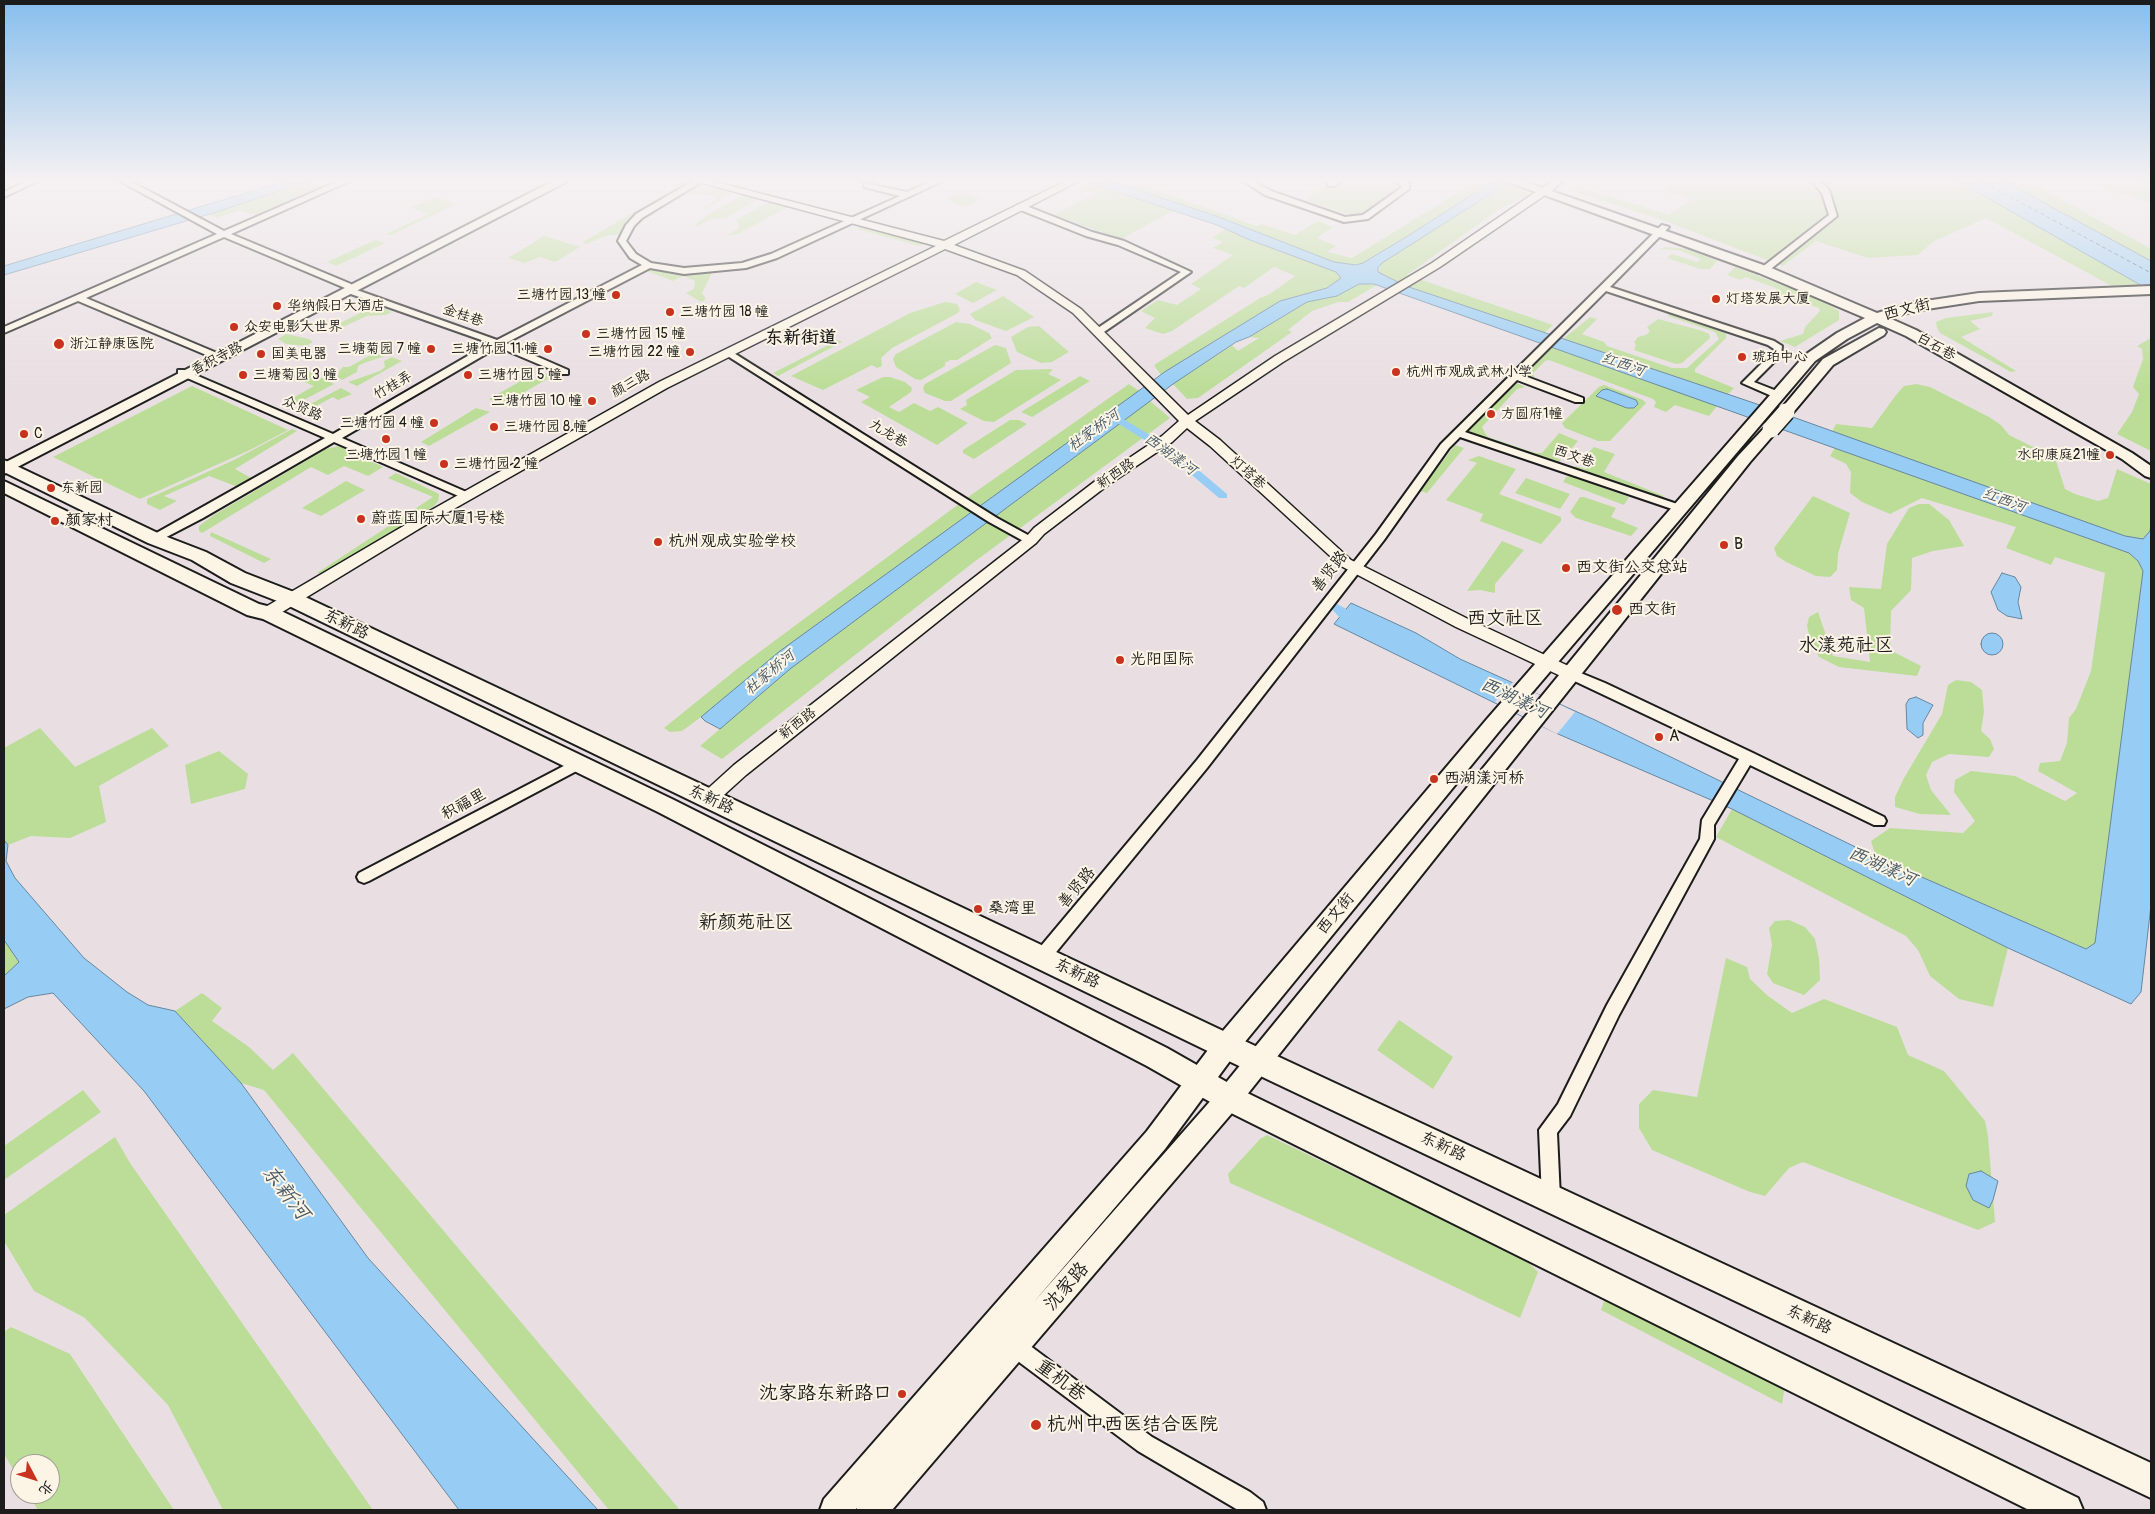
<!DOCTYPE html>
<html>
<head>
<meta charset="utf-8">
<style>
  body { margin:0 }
  #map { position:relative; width:2155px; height:1514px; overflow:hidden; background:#e9dfe3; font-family:Pangolin,"LXGW WenKai TC",sans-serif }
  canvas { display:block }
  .frame { position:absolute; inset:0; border:5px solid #1c1c1c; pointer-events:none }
  .north { position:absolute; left:10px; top:1454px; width:50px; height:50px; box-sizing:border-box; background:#fcf5e5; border:1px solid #a29e95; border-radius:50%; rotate:130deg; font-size:14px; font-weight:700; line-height:20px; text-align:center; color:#1c1c1c }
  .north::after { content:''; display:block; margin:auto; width:18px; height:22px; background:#c8321e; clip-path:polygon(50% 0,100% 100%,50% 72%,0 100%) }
</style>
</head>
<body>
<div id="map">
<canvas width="2155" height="1514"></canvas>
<div class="frame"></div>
<div class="north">北</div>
</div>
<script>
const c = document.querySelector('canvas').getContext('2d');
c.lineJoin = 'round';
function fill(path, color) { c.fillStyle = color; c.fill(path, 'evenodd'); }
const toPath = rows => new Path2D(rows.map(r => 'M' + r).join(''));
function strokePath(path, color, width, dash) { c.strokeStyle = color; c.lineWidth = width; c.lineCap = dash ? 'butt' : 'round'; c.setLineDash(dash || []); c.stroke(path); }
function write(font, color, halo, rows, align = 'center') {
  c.font = font + ' Pangolin,"LXGW WenKai TC",sans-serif'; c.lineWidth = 4; c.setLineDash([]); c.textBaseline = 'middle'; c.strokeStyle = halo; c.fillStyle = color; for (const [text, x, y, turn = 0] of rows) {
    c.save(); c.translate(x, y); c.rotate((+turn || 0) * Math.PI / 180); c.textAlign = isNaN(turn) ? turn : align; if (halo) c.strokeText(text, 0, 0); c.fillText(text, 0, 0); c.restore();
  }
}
const green = toPath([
  [312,180,340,180,255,215,240,210,217,218,207,214],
  [659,180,681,180,690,183,626,223,621,229,622,234,605,236,586,244,583,242,677,187],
  [1107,180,1127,180,1257,226,1261,224,1295,235,1318,221,1333,227,1317,238,1336,246,1327,252,1352,258,1478,180,1495,180,1411,234,1363,263,1356,265,1334,262,1216,216],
  [1299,180,1329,180,1341,184,1342,180,1390,180,1398,184,1400,187,1367,210,1354,216,1305,200,1322,188],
  [1678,180,1956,180,2141,285,2112,286,1986,218,1934,241,1918,255,1868,258,1816,241,1783,266,1662,220,1579,193,1572,185,1669,215,1691,200,1664,190],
  [2002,180,2026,180,2151,249,2151,261],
  [2083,180,2134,180,2151,183,2151,202,2135,199,2091,181],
  [1089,183,1143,201,1174,210,1121,239,1054,215,1095,194,1080,188],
  [1506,184,1524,191,1529,195,1501,208,1407,275,1553,325,1544,333,1406,286,1378,272,1382,263],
  [700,185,732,193,705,209,703,208,716,200,716,196,686,193],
  [961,192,977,198,980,200,965,207,946,199],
  [742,195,758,199,726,218,711,219,696,227,697,223,706,216],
  [435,197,456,204,391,235,386,234,429,214,411,208],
  [768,202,787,207,738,234,726,236,738,229,739,225,736,220],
  [861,226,925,243,919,246,857,229],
  [1226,229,1336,272,1341,278,1327,288,1280,301,1161,375,1154,365,1260,298,1270,294,1295,276,1274,267,1244,288,1239,286,1172,331,1163,334,1145,328,1155,318,1141,311,1158,300,1177,305,1201,289,1191,284,1233,255,1213,248,1223,242,1212,238],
  [544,236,580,247,555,262,540,257,525,263,508,258],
  [375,240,385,243,336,266,327,262],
  [1665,247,1689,249,1717,261,1710,269,1700,269,1667,258,1672,254,1697,262,1701,259,1678,250,1660,249],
  [1735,267,1821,300,1839,311,1839,320,1795,347,1780,341,1803,334,1805,327,1820,311,1819,308,1779,295,1776,288,1745,277,1741,280,1727,275],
  [650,269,689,273,712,273,702,293,706,299,701,302,686,293,694,289,695,281,683,276,673,281,646,271],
  [976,282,997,290,973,303,955,294],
  [1359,284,1377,285,1348,302,1338,302,1312,311,1288,330,1292,332,1198,398,1187,399,1173,384,1232,345,1238,351,1259,338,1249,337,1307,302,1337,296],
  [1003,296,1034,317,1006,331,975,320,970,314],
  [945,302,957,304,960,310,958,313,892,348,881,358,882,366,877,368,872,365,823,390,791,376,910,313],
  [376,305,392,312,386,315,367,316,334,331,324,331],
  [1993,312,1992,316,1970,321,1980,329,1961,337,2016,371,2011,372,1940,333,1937,328,1936,322,1946,318],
  [1669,313,1726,333,1726,338,1695,369,1695,372,1734,388,1727,395,1563,339,1590,317,1597,319,1582,334,1604,342,1607,346,1672,368,1687,368,1719,339,1715,332,1668,316],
  [1658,319,1703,331,1709,334,1710,338,1682,363,1676,364,1634,350,1636,345,1634,342,1638,337,1646,335,1650,331,1647,327],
  [956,322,970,324,989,333,992,338,957,360,950,360,945,363,945,366,921,380,915,379,896,367,893,359,896,354],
  [1039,326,1069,352,1052,362,1041,363,1017,352,1011,337,1028,327],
  [286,334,309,339,313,342,306,346,286,344,278,339],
  [2151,338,2151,451,2117,434,2132,412,2139,394,2133,387,2143,359,2142,349,2137,346],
  [838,340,842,342,778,376,773,373],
  [995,345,1006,348,1011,363,951,401,945,401,925,393,923,388,925,384],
  [1552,346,1717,406,1709,416,1675,405,1666,412,1654,407,1656,402,1653,399,1549,360,1545,361,1533,373,1534,377,1532,379,1525,376,1524,374],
  [374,353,385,356,364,363,358,366,357,372,342,380,338,377,339,371,343,367,349,367],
  [392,357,402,361,357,386,348,382,380,371,385,367,384,361],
  [299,369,306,370,334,384,294,405,286,402,314,386,285,374],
  [1050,369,1053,370,1048,374,1061,380,994,422,984,421,960,409,967,405,966,400,1016,370],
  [549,372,556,374,502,405,489,399,526,378,535,380],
  [1080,376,1090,381,1032,417,1021,412],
  [883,377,890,377,905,382,912,388,911,392,889,407,899,412,914,403,930,411,938,407,968,423,937,445,861,402,870,397,856,390],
  [1517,383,1525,387,1517,389,1482,427,1485,433,1488,437,1535,453,1542,453,1559,433,1578,441,1572,448,1560,445,1552,456,1561,460,1559,463,1471,434,1469,430],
  [1129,384,1139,391,780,651,701,717,682,731,670,732,664,728,742,665,971,495],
  [1916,384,1930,387,1989,417,2001,425,2009,435,2055,458,2065,489,2075,494,2098,501,2108,498,2117,469,2151,484,2151,541,2130,538,1831,434,1836,424,1872,428,1896,395,1904,386],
  [1604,385,1643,400,1646,403,1610,441,1598,441,1565,428,1562,423,1599,387],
  [192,386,288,430,250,450,140,499,53,457],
  [341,388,352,394,338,400,333,397,301,414,295,412],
  [1150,401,1170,418,974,562,722,759,700,746,790,669],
  [476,408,490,412,429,446,421,442],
  [1010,420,1019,420,1027,424,974,459,963,453,963,450],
  [292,429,297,431,235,469,253,479,238,487,209,476,164,496,177,501,160,510,147,504,147,499,234,460],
  [1455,445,1464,448,1427,493,1420,491],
  [339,446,383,467,368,476,344,466,328,475,311,467,202,533,199,531,199,526,214,515,326,449],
  [1594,447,1615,454,1604,472,1664,496,1662,497,1574,468,1576,466,1585,469,1591,466,1596,460,1587,454],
  [1835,448,2129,553,2138,561,2143,571,2095,943,2086,949,1876,857,1871,841,1890,828,1963,833,1975,821,1954,792,1955,780,1971,771,2015,776,2065,801,2077,793,2038,771,2040,763,2060,761,2067,743,2069,718,2076,709,2091,671,2105,573,2055,557,2051,565,2006,548,2016,527,1922,498,1890,514,1862,502,1850,493,1851,472,1846,464,1830,456],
  [1479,456,1516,469,1499,494,1561,517,1561,521,1541,544,1480,521,1483,514,1446,500,1477,463,1468,460],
  [396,473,439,494,438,501,434,506,322,574,317,573,433,497,388,478],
  [1570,476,1629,497,1624,505,1563,482,1566,477],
  [1526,478,1570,494,1560,509,1515,493],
  [346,481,365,490,321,516,302,508],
  [1813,496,1850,513,1838,554,1837,570,1830,577,1816,576,1786,562,1777,556,1774,548],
  [1580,497,1584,497,1616,508,1611,517,1638,528,1631,536,1576,518,1570,512],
  [1919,504,1929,504,1949,520,1964,546,1933,551,1912,558,1911,590,1891,611,1890,650,1921,666,1917,676,1839,667,1819,657,1811,642,1807,626,1809,617,1818,612,1833,656,1870,662,1864,608,1851,600,1849,587,1881,589,1887,544,1909,508],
  [211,532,271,559,264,563,210,536],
  [1502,541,1524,550,1495,584,1495,593,1480,590,1467,591],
  [1956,680,1971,682,1982,690,1984,712,1981,731,1990,739,1994,749,1989,757,1949,754,1932,762,1926,775,1931,790,1951,815,1920,814,1895,807,1895,797,1904,778,1942,714,1948,685],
  [40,728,75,767,152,728,169,746,99,786,106,822,70,838,31,836,8,845,4,840,4,748],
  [219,751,248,774,245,789,191,804,185,765],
  [1732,809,2008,948,1993,1007,1959,999,1930,976,1918,950,1906,936,1716,837],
  [1789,920,1805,927,1815,939,1819,958,1820,980,1804,995,1773,983,1767,974,1772,945,1769,928,1775,921],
  [4,940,19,962,4,976],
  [1726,958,1747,967,1750,979,1768,996,1792,1013,1824,999,1897,1027,1908,1055,1944,1071,1985,1121,1988,1136,1995,1222,1978,1230,1803,1162,1789,1168,1765,1196,1750,1192,1652,1150,1639,1128,1639,1104,1653,1090,1697,1097],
  [202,993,222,1008,212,1021,249,1047,273,1070,293,1053,680,1510,609,1510,264,1090,241,1083,175,1011],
  [1399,1020,1453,1057,1433,1089,1377,1050],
  [83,1090,101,1112,4,1180,4,1146],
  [1267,1135,1525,1259,1538,1272,1520,1318,1333,1229,1230,1183,1228,1174,1260,1139],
  [115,1137,130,1163,373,1510,223,1510,168,1405,85,1318,34,1291,4,1241,4,1215],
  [1605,1298,1785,1386,1782,1404,1601,1310],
  [11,1327,70,1354,174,1510,38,1510,28,1494,50,1494,50,1464,20,1464,20,1481,4,1454,4,1332]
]);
const water = toPath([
  [289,180,312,180,220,211,4,275,4,266,289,180],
  [1094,180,1107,180,1216,216,1334,262,1356,265,1363,263,1411,234,1495,180,1518,180,1500,188,1382,263,1378,268,1378,272,1406,286,1751,402,2125,536,2143,539,2150,531,2151,525,2151,905,2141,992,2131,1004,2008,948,1732,809,1558,734,1334,624,1351,603,1416,633,1460,659,1595,720,1876,857,2086,949,2095,943,2143,571,2138,561,2129,553,1374,284,1359,284,1337,296,1307,302,1249,337,1236,342,1173,384,790,669,720,729,705,721,701,717,780,651,1166,371,1280,301,1327,288,1341,278,1336,272,1250,240,1217,225,1089,183,1094,180],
  [1956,180,2002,180,2151,261,2151,291,1956,180],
  [1607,389,1636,400,1638,404,1634,408,1627,408,1596,396,1602,390,1607,389],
  [2002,573,2015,577,2021,587,2018,602,2022,619,2007,616,1998,610,1991,592,2002,573],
  '1981 644a11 11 0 1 1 22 0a11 11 0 1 1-22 0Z',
  [1916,697,1933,705,1923,723,1923,735,1918,738,1907,729,1906,704,1909,699,1916,697],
  [4,840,8,845,6,861,15,878,84,958,127,992,148,1005,175,1011,241,1083,368,1258,598,1510,459,1510,144,1091,53,993,28,997,4,1009,4,976,19,962,4,940,4,840],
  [1981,1171,1998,1181,1993,1200,1989,1208,1973,1200,1966,1186,1969,1174,1981,1171]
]);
const pier = toPath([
  [1513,682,1575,712,1557,734,1495,702]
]);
const canal = toPath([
  [1115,414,1175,450,1227,494,1227,498,1219,498,1167,454,1111,419,1111,415,1115,414],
  [1337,604,1363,618,1365,621,1363,624,1355,624,1339,617,1331,608,1337,604]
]);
const ferry = toPath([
  [1979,180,2151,273]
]);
const minor = toPath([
  [29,180,40,180,4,197,4,192,29,180],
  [118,180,128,180,224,231,341,180,352,180,231,234,351,284,354,289,497,340,642,265,630,258,618,241,626,225,636,214,695,180,703,181,642,218,634,226,626,241,636,254,651,263,684,268,742,263,771,254,900,196,864,187,864,183,907,192,934,180,945,180,777,258,746,268,684,274,650,268,506,343,568,370,568,374,562,374,498,347,342,438,471,494,471,498,463,498,334,442,203,518,155,543,149,539,151,536,325,438,178,374,178,370,184,370,333,434,490,343,348,293,345,288,224,237,86,298,217,353,217,357,211,357,78,301,4,333,4,327,217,234,118,180],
  [1242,180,1252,180,1271,191,1345,217,1363,215,1401,188,1401,185,1395,180,1405,180,1409,184,1409,189,1368,219,1344,222,1265,195,1242,180],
  [1333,180,1343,180,1334,186,1328,186,1328,182,1333,180],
  [1555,180,1564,180,1553,189,1547,189,1547,185,1555,180],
  [1811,180,1819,180,1829,190,1837,216,1767,272,1761,272,1761,268,1829,215,1822,193,1811,180],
  [1018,205,1024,205,1092,232,1124,241,1191,272,1101,334,1095,334,1095,330,1181,272,1118,245,1086,236,1018,209,1018,205],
  [1662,225,1669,227,1610,287,1774,341,1782,346,1781,355,1754,382,1782,393,1782,397,1774,397,1742,383,1773,352,1774,349,1768,345,1606,291,1522,375,1583,398,1583,402,1575,402,1517,380,1465,432,1686,507,1686,511,1678,511,1460,437,1449,448,1384,540,1207,768,1048,962,1042,964,1036,962,1034,957,1036,952,1197,760,1376,534,1441,444,1662,225],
  [729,350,997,518,1037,540,1035,543,1027,543,989,522,726,355,726,351,729,350],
  [1571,669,1605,683,1753,753,1884,817,1886,821,1884,825,1874,825,1750,765,1714,825,1714,839,1619,1015,1570,1116,1557,1133,1560,1198,1557,1204,1551,1207,1545,1204,1542,1198,1539,1130,1558,1104,1607,1005,1700,839,1702,820,1739,759,1566,677,1565,674,1571,669],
  [579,758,584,759,586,763,584,767,369,881,364,883,359,881,357,877,359,873,579,758],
  [1010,1333,1017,1336,1152,1437,1250,1492,1263,1502,1266,1510,1238,1510,1138,1451,1003,1350,1000,1343,1003,1336,1010,1333]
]);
const tertiary = toPath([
  [691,180,708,180,944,241,1068,180,1081,180,954,245,1025,271,1081,309,1188,415,1275,356,1432,263,1546,185,1554,185,1554,189,1440,267,1283,362,1195,421,1220,440,1351,560,1468,619,1577,670,1579,674,1577,678,1565,678,1456,627,1341,566,1210,446,1187,428,1172,442,1108,485,1044,534,1036,543,746,775,714,804,708,806,702,804,699,799,702,794,734,765,1026,537,1034,528,1098,479,1162,436,1179,421,1073,313,1017,275,945,249,667,388,422,527,274,617,262,617,260,613,262,609,412,521,659,382,936,246,691,180]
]);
const secondary = toPath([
  [555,180,570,180,4,474,4,463,555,180],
  [1503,180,1520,180,1769,267,1877,313,1912,303,1979,293,2151,286,2151,294,1979,301,1914,311,1889,318,1916,330,2132,453,2151,466,2151,478,2145,476,2122,459,1906,336,1877,323,1847,339,1815,361,1501,729,1235,1054,1165,1149,1033,1303,1220,1090,1738,456,1766,426,1776,426,1779,429,1776,432,1750,462,1238,1106,892,1510,857,1510,857,1508,855,1510,820,1510,824,1499,1147,1131,1217,1038,1487,719,1805,355,1837,333,1865,318,1759,273,1503,180],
  [1879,328,1884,329,1886,332,1884,335,1833,365,1791,415,1781,415,1779,412,1781,409,1823,359,1879,328]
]);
const primary = toPath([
  [4,460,162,535,206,552,245,573,299,594,1236,1037,2151,1463,2151,1498,1216,1055,285,604,231,583,192,560,148,543,4,472,4,460],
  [4,481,259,604,275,608,674,800,1167,1048,1239,1089,2078,1498,2083,1510,2029,1510,1219,1107,1147,1066,658,812,263,619,247,615,4,493,4,481]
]);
const secondaryBridge = toPath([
  [1771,429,1786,412]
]);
const markers = [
  [616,295,5,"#c8321e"],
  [1716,299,5,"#c8321e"],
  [277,306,5,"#c8321e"],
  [670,312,5,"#c8321e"],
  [234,327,5,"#c8321e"],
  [586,334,5,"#c8321e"],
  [59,344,6,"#c8321e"],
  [431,349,5,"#c8321e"],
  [548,349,5,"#c8321e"],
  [690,352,5,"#c8321e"],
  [261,354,5,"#c8321e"],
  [1742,357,5,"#c8321e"],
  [1396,372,5,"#c8321e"],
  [243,375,5,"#c8321e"],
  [468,375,5,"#c8321e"],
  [592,401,5,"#c8321e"],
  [1491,414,5,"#c8321e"],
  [434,423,5,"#c8321e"],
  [494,427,5,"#c8321e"],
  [24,434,5,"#c8321e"],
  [386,439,5,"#c8321e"],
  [2110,455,5,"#c8321e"],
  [444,464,5,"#c8321e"],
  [51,488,5,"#c8321e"],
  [361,519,5,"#c8321e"],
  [55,521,5,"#c8321e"],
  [658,542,5,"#c8321e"],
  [1724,545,5,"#c8321e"],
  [1566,568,5,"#c8321e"],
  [1617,610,6,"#c8321e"],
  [1120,660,5,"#c8321e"],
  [1659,737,5,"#c8321e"],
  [1434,779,5,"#c8321e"],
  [978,909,5,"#c8321e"],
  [902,1394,5,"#c8321e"],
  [1036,1425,6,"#c8321e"]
];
const farPoinames = [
  ["三塘竹园 13 幢",606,295,"right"],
  ["灯塔发展大厦",1726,299],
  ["华纳假日大酒店",287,306],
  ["三塘竹园 18 幢",680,312],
  ["众安电影大世界",244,327],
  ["三塘竹园 15 幢",596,334],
  ["浙江静康医院",70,344],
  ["三塘菊园 7 幢",421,349,"right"],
  ["三塘竹园 11 幢",538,349,"right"],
  ["三塘竹园 22 幢",680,352,"right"],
  ["国美电器",271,354],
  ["琥珀中心",1752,357],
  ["杭州市观成武林小学",1406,372],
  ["三塘菊园 3 幢",253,375],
  ["三塘竹园 5 幢",478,375],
  ["三塘竹园 10 幢",582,401,"right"],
  ["方圆府1幢",1501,414],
  ["三塘竹园 4 幢",424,423,"right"],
  ["三塘竹园 8 幢",504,427],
  ["C",34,434],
  ["三塘竹园 1 幢",386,455,"center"],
  ["水印康庭21幢",2100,455,"right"],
  ["三塘竹园 2 幢",454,464],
  ["东新园",61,488]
];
const farStreetnames = [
  ["金桂巷",463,316,19],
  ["白石巷",1936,347,29],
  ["香积寺路",217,359,-27],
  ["颜三路",631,384,-29],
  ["竹桂弄",393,386,-30],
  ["众贤路",302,409,24],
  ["九龙巷",888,434,31],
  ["西文巷",1574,457,19],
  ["灯塔巷",1248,473,42],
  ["新西路",1116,474,-34],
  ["新西路",798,724,-38]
];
const farWaternames = [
  ["红西河",1623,365,19],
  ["杜家桥河",1094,431,-36],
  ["西湖漾河",1170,455,36],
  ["红西河",2004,501,20],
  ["杜家桥河",770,673,-40]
];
const streetNames = [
  ["西文街",1907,310,-14],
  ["善贤路",1330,572,-52],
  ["东新路",346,625,26],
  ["东新路",711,800,25],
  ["积福里",464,805,-28],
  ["善贤路",1077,888,-50],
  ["西文街",1336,914,-50],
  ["东新路",1077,974,26],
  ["东新路",1443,1147,25],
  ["东新路",1809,1320,25]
];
const poiNames = [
  ["蔚蓝国际大厦1号楼",371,519],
  ["颜家村",65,521],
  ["杭州观成实验学校",668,542],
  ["B",1734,545],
  ["西文街公交总站",1576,568],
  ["西文街",1628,610],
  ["光阳国际",1130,660],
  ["A",1669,737],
  ["西湖漾河桥",1444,779],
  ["桑湾里",988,909]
];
const farDistrictnames = [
  ["东新街道",801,338]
];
const waterNames = [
  ["西湖漾河",1514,699,25],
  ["西湖漾河",1882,867,24]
];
const quarterNames = [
  ["西文社区",1505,619],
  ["水漾苑社区",1846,646],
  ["新颜苑社区",746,923]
];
const nearStreetnames = [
  ["沈家路",1067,1287,-49],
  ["重机巷",1060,1381,37]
];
const nearPoinames = [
  ["沈家路东新路口",892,1394],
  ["杭州中西医结合医院",1047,1425,"left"]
];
const nearWaternames = [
  ["东新河",285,1193,52]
];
fill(green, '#bbdd97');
fill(water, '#97cdf5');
strokePath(water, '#66869e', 1);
fill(pier, '#e9dfe3');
fill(canal, '#97cdf5');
strokePath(ferry, '#475a68', 1, [4, 3]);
strokePath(minor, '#1c1c1c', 4);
strokePath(tertiary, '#1c1c1c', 3);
strokePath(secondary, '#1c1c1c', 4);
strokePath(primary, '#1c1c1c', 4);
fill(minor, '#fcf5e5');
fill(tertiary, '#fcf5e5');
fill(secondary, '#fcf5e5');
fill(primary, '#fcf5e5');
strokePath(secondaryBridge, '#1c1c1c', 20, []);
strokePath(secondaryBridge, '#fcf5e5', 17);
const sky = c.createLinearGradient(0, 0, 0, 392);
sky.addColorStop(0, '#87beed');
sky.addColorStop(0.46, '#f5f1f2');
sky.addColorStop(1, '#f5f1f200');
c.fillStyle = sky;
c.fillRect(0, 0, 2155, 392);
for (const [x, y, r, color] of markers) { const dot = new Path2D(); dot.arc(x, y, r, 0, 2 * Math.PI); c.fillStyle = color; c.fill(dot); strokePath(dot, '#fcf5e5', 2); }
write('14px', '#1c1c1c', '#fcf5e5', farPoinames, 'left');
write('14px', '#1c1c1c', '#fcf5e5', farStreetnames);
write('italic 15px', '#475a68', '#fcf5e5', farWaternames);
write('16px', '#1c1c1c', '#fcf5e5', streetNames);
write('16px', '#1c1c1c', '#fcf5e5', poiNames, 'left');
write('bold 18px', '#1c1c1c', '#fcf5e5', farDistrictnames);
write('italic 18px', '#475a68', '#fcf5e5', waterNames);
write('19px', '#1c1c1c', '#fcf5e5', quarterNames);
write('19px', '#1c1c1c', '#fcf5e5', nearStreetnames);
write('19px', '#1c1c1c', '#fcf5e5', nearPoinames, 'right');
write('italic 21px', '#475a68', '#fcf5e5', nearWaternames);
</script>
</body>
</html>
